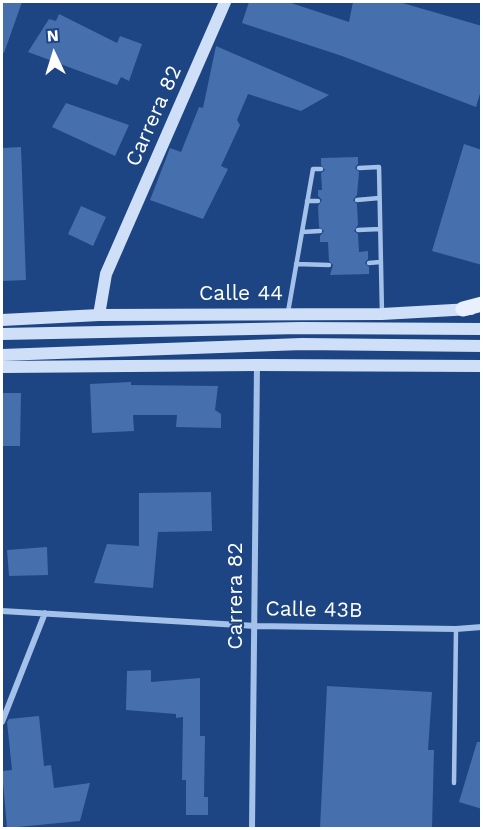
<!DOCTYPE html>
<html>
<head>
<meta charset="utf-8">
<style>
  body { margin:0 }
  #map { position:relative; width:483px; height:830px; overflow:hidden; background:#1d4584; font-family:"Work Sans",sans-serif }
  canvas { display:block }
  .frame { position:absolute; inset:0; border:3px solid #fff; pointer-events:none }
  .north { position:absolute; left:24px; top:24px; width:60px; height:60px; -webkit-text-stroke:4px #1d4584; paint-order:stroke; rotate:356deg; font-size:16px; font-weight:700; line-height:24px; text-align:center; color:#fff }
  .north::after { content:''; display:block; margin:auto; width:21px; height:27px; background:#fff; clip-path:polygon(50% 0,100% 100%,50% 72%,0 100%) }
</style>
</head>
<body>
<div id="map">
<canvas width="483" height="830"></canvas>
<div class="frame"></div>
<div class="north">N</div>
</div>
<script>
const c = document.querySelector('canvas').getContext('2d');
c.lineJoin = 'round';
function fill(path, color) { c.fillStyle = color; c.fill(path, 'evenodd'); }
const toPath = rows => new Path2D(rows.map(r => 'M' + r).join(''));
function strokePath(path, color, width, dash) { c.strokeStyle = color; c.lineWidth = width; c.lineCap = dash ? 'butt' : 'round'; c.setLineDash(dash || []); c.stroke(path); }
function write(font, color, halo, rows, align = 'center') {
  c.font = font + ' "Work Sans",sans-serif'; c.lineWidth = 4.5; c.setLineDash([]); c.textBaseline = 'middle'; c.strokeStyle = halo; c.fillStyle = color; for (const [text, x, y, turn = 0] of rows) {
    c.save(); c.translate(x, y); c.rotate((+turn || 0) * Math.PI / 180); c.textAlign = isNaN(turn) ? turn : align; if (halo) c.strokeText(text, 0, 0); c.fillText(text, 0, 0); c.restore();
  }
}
const building = toPath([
  [2,2,22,2,4,53,2,52],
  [249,2,288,2,349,22,353,2,399,2,482,26,482,87,476,107,342,56,242,23],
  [59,14,117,43,120,36,142,44,129,81,121,77,117,85,28,52,49,19,56,21],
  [216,46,329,95,301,111,248,94,237,120,240,125,221,166,228,169,203,219,150,200,170,148,181,152,199,107,203,108],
  [66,103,129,125,115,156,52,127],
  [464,144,482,150,482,265,432,251],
  [21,147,26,280,2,281,2,148],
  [358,157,358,164,355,168,359,172,357,195,353,200,357,204,358,225,354,231,358,234,359,252,368,251,368,259,365,263,369,267,369,274,330,275,333,265,329,261,328,242,320,242,320,236,324,231,319,227,318,206,322,200,318,196,318,190,322,190,321,173,325,170,321,165,321,158],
  [81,206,106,217,93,246,68,234],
  [131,382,131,385,218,386,215,410,221,414,221,428,176,427,177,415,133,415,134,431,92,433,90,384],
  [2,393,21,393,20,446,2,446],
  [211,492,212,531,158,532,153,588,94,583,107,544,139,546,139,493],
  [47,547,48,575,9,576,7,550],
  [151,670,151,682,200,678,200,736,205,736,204,797,208,797,208,815,186,815,186,780,182,780,183,717,176,718,176,714,126,710,127,671],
  [327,686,432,692,428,750,434,750,432,828,320,828],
  [39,716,44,766,51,765,54,788,90,783,80,821,7,828,2,771,12,770,7,722,9,719],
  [477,742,482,742,482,809,459,802]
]);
const lane = toPath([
  [359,168,379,167,382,314],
  [357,200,379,198],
  [307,201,318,201],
  [358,230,380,229],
  [302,232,320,231],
  [369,263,380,262],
  [296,264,329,265],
  [288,312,313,169,321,169],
  [454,783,456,629]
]);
const street = toPath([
  [2,611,256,626,456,629,482,627],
  [2,722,45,613],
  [252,828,257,365]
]);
const secondary = toPath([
  [99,315,106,274,225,2],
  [2,320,99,315,382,314,471,309],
  [2,334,301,328,482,329],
  [2,355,302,344,482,346],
  [2,367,257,365,482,366]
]);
const primary = toPath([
  [463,309,482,304]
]);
const streetNames = [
  ["Carrera 82",154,116,-66],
  ["Calle 44",241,294],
  ["Carrera 82",236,596,-90],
  ["Calle 43B",314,610,1]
];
fill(building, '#466fad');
strokePath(lane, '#a4c1ea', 4.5);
strokePath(street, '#a4c1ea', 6);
strokePath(secondary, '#d0dff8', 12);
strokePath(primary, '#e8f0fe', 15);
write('21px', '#fff', '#1d4584', streetNames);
</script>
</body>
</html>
